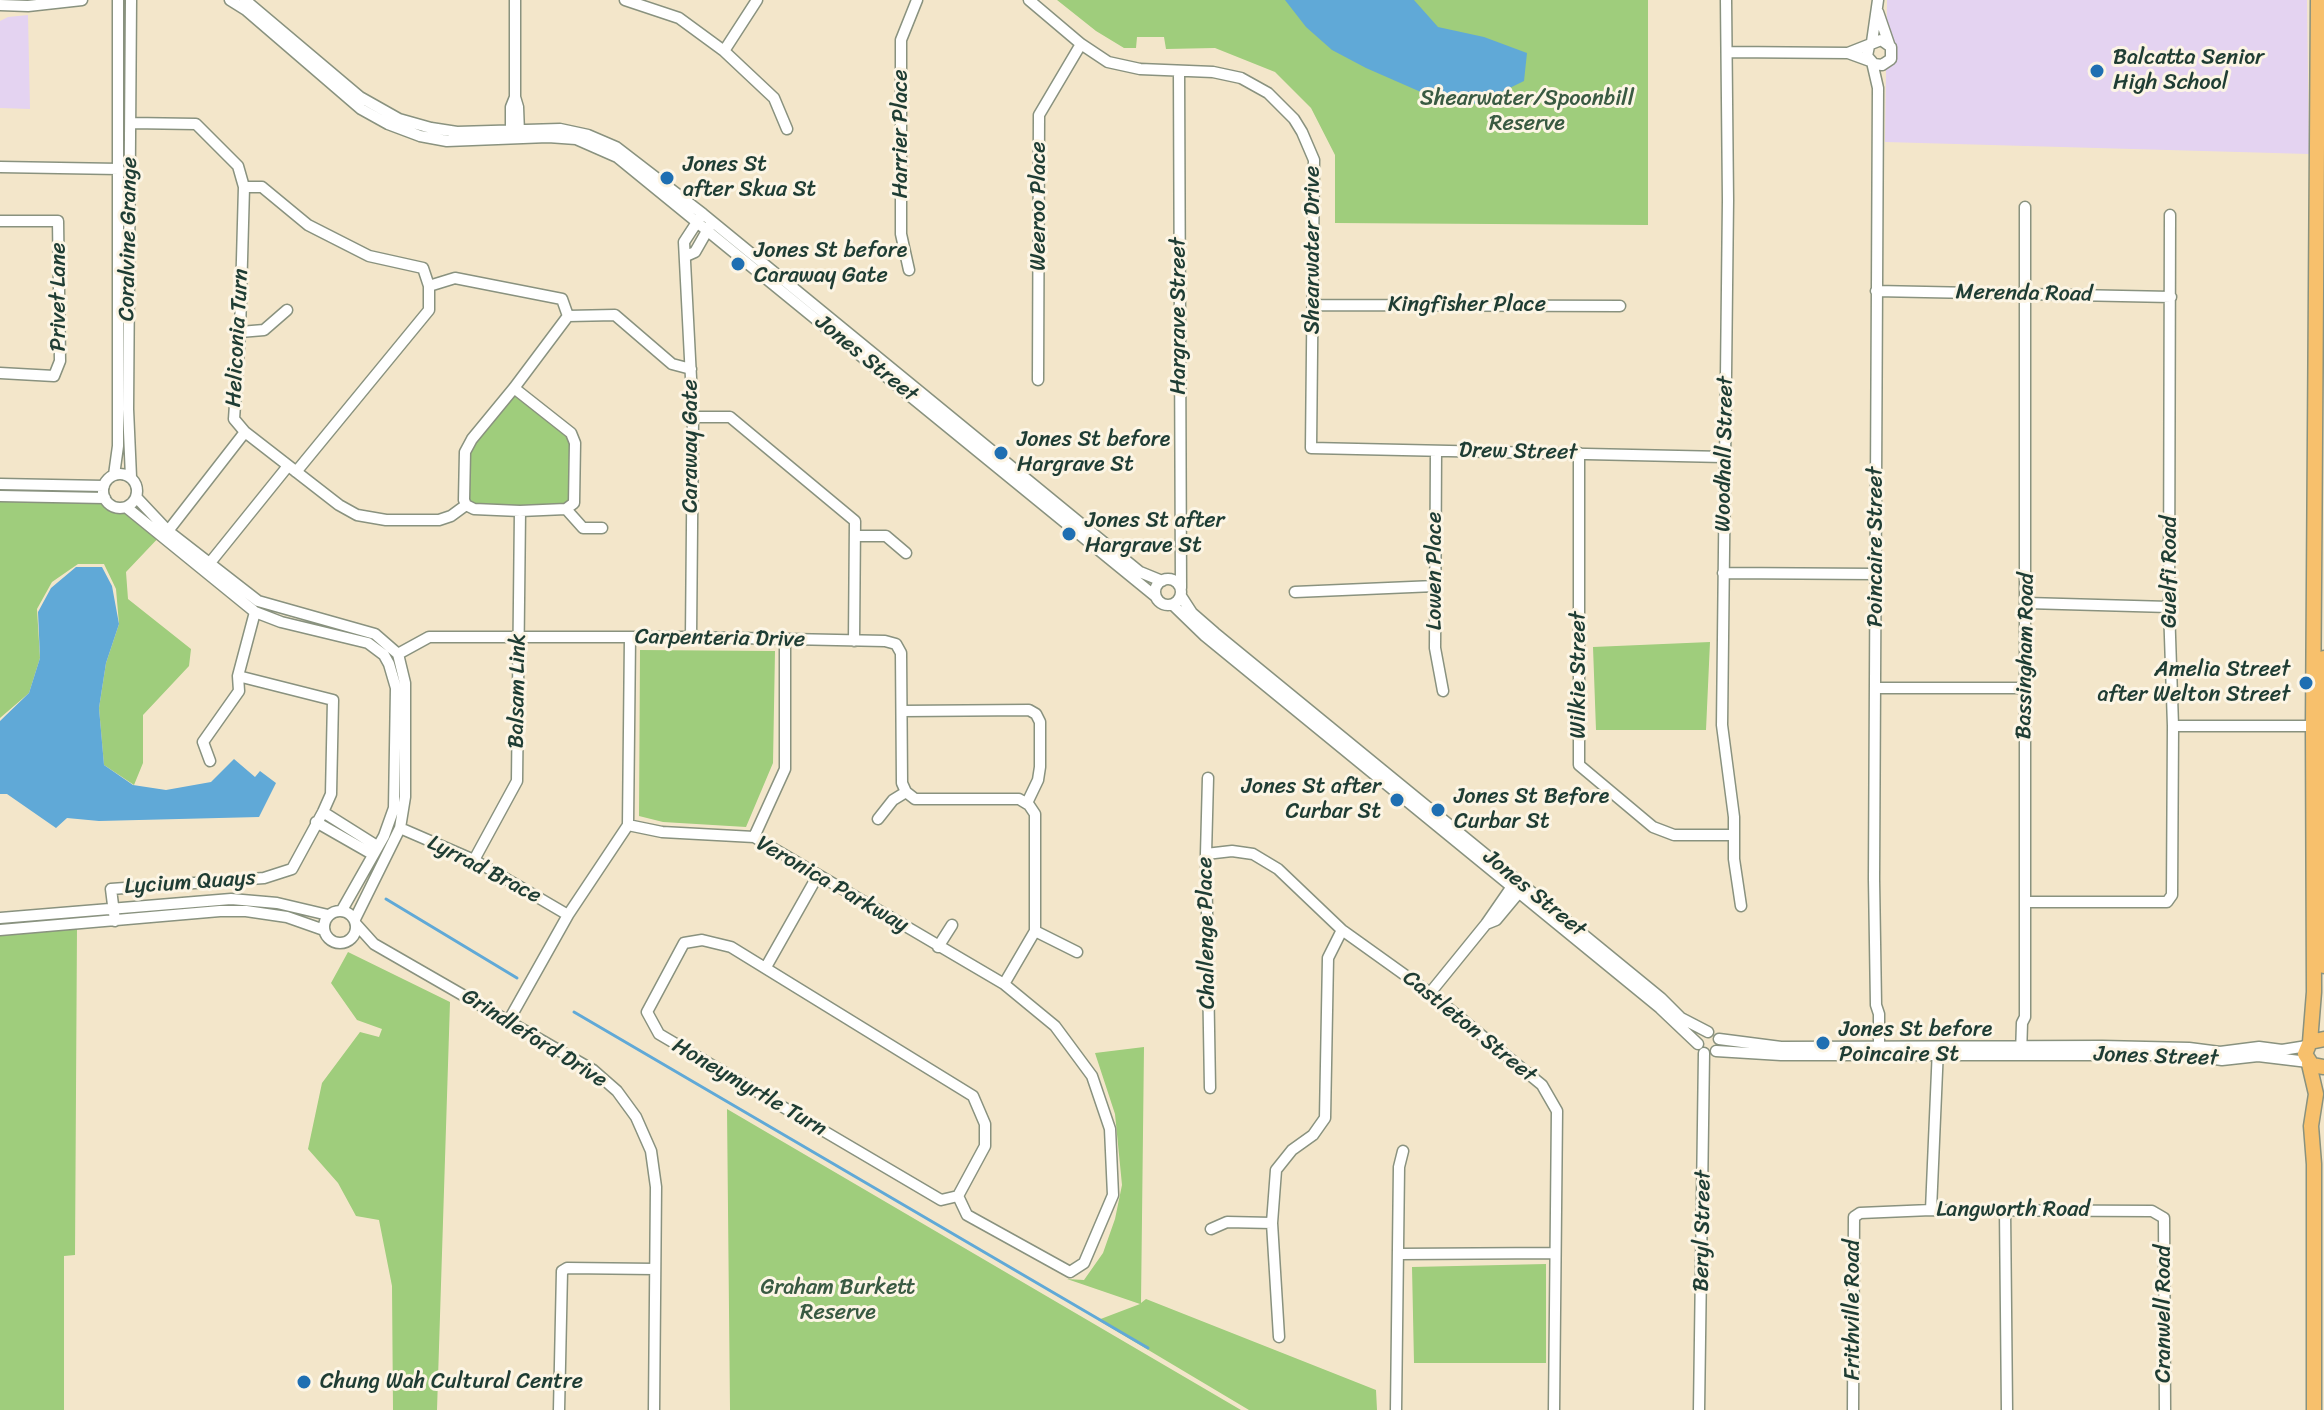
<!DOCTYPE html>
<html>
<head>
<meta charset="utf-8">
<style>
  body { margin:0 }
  canvas { display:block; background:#f3e6ca }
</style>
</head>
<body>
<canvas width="2324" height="1410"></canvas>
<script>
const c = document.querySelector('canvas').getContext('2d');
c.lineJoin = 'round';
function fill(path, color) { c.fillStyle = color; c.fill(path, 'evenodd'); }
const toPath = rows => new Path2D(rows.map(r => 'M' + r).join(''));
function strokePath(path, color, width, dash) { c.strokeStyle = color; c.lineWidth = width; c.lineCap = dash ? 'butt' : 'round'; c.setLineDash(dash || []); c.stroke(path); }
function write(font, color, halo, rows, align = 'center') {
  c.font = font + ' Sriracha,sans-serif'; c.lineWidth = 6; c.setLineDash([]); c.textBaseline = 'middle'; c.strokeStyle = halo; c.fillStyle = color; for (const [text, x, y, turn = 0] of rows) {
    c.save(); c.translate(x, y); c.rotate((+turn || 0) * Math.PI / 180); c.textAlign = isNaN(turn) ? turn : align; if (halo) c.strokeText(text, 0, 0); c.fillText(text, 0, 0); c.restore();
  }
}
const built = toPath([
  [1887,0,2307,0,2309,154,1885,142],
  [28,15,30,109,0,108,0,21,8,17]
]);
const green = toPath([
  [1057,0,1648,0,1648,225,1335,223,1335,155,1311,108,1275,72,1215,48,1166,49,1164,37,1137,37,1136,48,1124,48,1096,31],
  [514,388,571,433,574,503,566,509,466,505,465,452],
  [99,494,104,507,117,513,137,511,163,533,126,572,128,599,191,649,189,666,143,715,143,763,134,785,104,765,99,708,106,663,119,624,116,589,104,564,78,564,52,582,37,609,40,658,29,693,0,718,0,498],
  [1710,642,1706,730,1596,730,1593,647],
  [640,650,775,651,773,763,746,827,663,822,639,816],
  [77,927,75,1255,64,1256,64,1410,0,1410,0,934],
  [348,952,450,1002,437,1410,393,1410,392,1286,379,1220,356,1216,338,1183,308,1149,322,1083,360,1032,379,1037,382,1029,357,1020,331,983],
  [1144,1047,1141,1303,1146,1299,1376,1390,1377,1410,1249,1410,1098,1320,1140,1304,1067,1279,1084,1280,1103,1253,1115,1219,1122,1185,1115,1114,1095,1053],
  [727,1109,1241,1410,730,1410],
  [1546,1264,1546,1363,1414,1363,1412,1267]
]);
const water = toPath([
  [1285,0,1414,0,1438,27,1484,37,1527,53,1524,81,1477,104,1430,96,1366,68,1332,50,1306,27],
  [76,567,102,567,112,586,119,624,106,663,99,708,104,765,133,785,166,790,211,782,234,759,255,777,260,771,276,783,259,817,99,821,67,818,56,828,7,794,0,794,0,721,29,693,40,658,38,612,51,588]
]);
const stream = toPath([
  [386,899,517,978],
  [574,1012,1148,1348]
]);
const minor = toPath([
  [230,0,246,10,361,109,388,124,420,136,447,141,548,137,576,139,617,157,1155,596],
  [245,0,360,97,399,119,431,128,457,132,560,129,588,135,616,147,703,214,1140,572,1162,581],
  [515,0,515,97,518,107,519,133],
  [625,0,679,18,724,51,774,98,787,129],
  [1029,0,1081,44,1108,62,1140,69,1213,72,1241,78,1268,93,1294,119,1302,132,1314,160,1311,448,1724,457],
  [1726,0,1728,200,1722,725,1734,817,1734,859,1741,906],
  [0,5,28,6,82,0],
  [1878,12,1889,44],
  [1872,42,1878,0],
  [724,51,757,0],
  [1728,52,1848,53,1870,61],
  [1848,53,1881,40,1891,47,1891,59,1882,65,1874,64,1867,56,1869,46],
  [1872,62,1878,88,1874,879,1876,1005,1879,1014,1879,1054],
  [1179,71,1181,588],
  [131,123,196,124,238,166,244,187,262,187,308,225,369,256,423,268,429,286,429,310,296,472],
  [511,134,511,107,515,97],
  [0,167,119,169],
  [244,187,240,332,234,419,245,432,339,505,357,515,386,520,439,520,451,516,466,505],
  [0,221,58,221,60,361,54,376,0,373],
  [686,256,695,252,711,224],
  [909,270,901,234,901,40,917,0],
  [429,286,455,278,562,299,568,316],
  [1876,291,2171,297],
  [1313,305,1620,306],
  [240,332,264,330,287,310],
  [1038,380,1039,115,1081,44],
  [693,417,730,417,855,521,854,641],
  [1436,451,1435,648,1443,691],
  [1579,453,1579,765,1653,827,1674,835,1734,835],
  '103 491a17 17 0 1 1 34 0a17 17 0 1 1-34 0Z',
  [114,475,118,446,118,0],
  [131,477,128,409,131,0],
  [0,484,104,486],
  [0,496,105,498],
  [136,497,168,531,258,601,375,634,398,654,405,683,405,797,400,828,355,919],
  [466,505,464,500,465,452,472,439,514,388,568,316,615,315,672,364,691,369],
  [466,505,474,509,520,511,566,509,574,503,575,443,571,433,514,388],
  [126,507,255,612,281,622,368,643,384,655,389,664,396,688,394,808,384,836,342,910],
  [566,509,583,528,602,528],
  [168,531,245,432],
  [855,536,886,536,906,553],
  [209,564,288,466],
  [1723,573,1876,574],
  '1155 592a13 13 0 1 1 26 0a13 13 0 1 1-26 0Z',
  [1295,592,1435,586],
  [1181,596,1192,613,1215,633,1661,998,1681,1018,1708,1032],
  [2027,603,2169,607],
  [1173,605,1205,636,1660,1008,1698,1044],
  [691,637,693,417,684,242,701,216],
  [398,654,429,637,691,637,885,641,896,644,901,653,902,783,906,792,915,799,1019,799,1029,805,1035,814,1035,931,1004,984],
  [1875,688,2024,688],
  [903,711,1029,710,1036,714,1040,722,1040,767,1038,780,1027,803],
  [2173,726,2319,726],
  [210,761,203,742,239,691,238,676],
  [1208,778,1206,854,1210,1088],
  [323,812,377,846],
  [878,819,893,800,906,792],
  [316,822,372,854],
  [628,825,662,832,754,837,1004,984,1055,1026,1092,1076,1110,1129,1113,1195,1084,1263,1070,1272,967,1215,958,1196],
  [400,828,474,860,568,915],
  [754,837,785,769,785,641],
  [1206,854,1232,851,1253,854,1278,869,1342,930,1430,993,1542,1085,1557,1111,1554,1410],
  [474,860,517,781,520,511],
  [2025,902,2167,902,2172,895,2173,726,2169,607,2170,215],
  '324 927a16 16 0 1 1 32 0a16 16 0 1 1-32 0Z',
  [0,918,231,899,277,903,328,915],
  [115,921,111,889,264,878,292,869,323,812,331,794,333,700,238,676,255,612],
  [356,924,374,944,593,1070,617,1091,636,1117,651,1151,656,1187,654,1410],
  [1486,924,1496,920,1521,890],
  [0,930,220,911,246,911,287,917,324,930],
  [1035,931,1077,952],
  [702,940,731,947,973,1096,985,1124,985,1146,958,1196,941,1200,659,1034,647,1012,684,943,702,940],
  [938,947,952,925],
  [766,967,818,875],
  [1430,993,1486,924,1515,882],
  [509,1020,568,915,628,825,630,637],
  [1719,1039,1781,1047,2102,1046,2189,1048,2220,1052,2259,1047,2282,1050,2307,1046],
  [1716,1051,1781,1055,2187,1055,2222,1060,2258,1056,2308,1062],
  [2021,1055,2022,1023,2025,1017,2025,207],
  [1931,1210,1938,1048],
  [2005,1210,2007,1410],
  [1211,1229,1227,1222,1272,1223],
  [1399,1254,1555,1253],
  [1279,1337,1272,1223,1276,1170,1292,1150,1313,1135,1325,1118,1328,958,1342,930],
  [559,1410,562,1271,567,1268,655,1269],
  [1396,1410,1399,1167,1403,1151],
  [1699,1410,1704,1053],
  [1853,1410,1854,1217,1860,1213,1931,1210,2152,1211,2164,1218,2165,1410]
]);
const major = toPath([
  [2324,658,2324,966],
  [2324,1039,2310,1042,2305,1054,2312,1065,2324,1067],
  [2310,1042,2314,992,2313,726,2318,0],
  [2309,1064,2316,1094,2311,1126,2314,1164,2314,1410]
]);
const markers = [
  [2097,71,8,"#1f6fb2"],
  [667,178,8,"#1f6fb2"],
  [738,264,8,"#1f6fb2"],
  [1001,453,8,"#1f6fb2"],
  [1069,534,8,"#1f6fb2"],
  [2306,683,8,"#1f6fb2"],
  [1397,800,8,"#1f6fb2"],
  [1438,810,8,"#1f6fb2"],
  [1823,1043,8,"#1f6fb2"],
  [304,1382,8,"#1f6fb2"]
];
const poiNames = [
  ["Balcatta Senior",2113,58],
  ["High School",2113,83],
  ["Jones St",683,165],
  ["after Skua St",683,190],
  ["Jones St before",754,251],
  ["Caraway Gate",754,276],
  ["Jones St before",1017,440],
  ["Hargrave St",1017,465],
  ["Jones St after",1085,521],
  ["Hargrave St",1085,546],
  ["Amelia Street",2290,670,"right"],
  ["after Welton Street",2290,695,"right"],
  ["Jones St after",1381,787,"right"],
  ["Curbar St",1381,812,"right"],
  ["Jones St Before",1454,797],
  ["Curbar St",1454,822],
  ["Jones St before",1839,1030],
  ["Poincaire St",1839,1055],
  ["Chung Wah Cultural Centre",320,1382]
];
const parkNames = [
  ["Shearwater/Spoonbill",1527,99],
  ["Reserve",1527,124],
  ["Graham Burkett",838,1288],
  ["Reserve",838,1313]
];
const streetNames = [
  ["Harrier Place",901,134,-90],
  ["Weeroo Place",1039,206,-90],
  ["Coralvine Grange",129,239,-89],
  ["Shearwater Drive",1313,250,-90],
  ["Merenda Road",2024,294,1],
  ["Privet Lane",59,297,-90],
  ["Kingfisher Place",1467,305],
  ["Hargrave Street",1179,316,-90],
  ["Heliconia Turn",238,338,-87],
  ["Jones Street",866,359,39],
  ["Caraway Gate",691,446,-90],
  ["Drew Street",1518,452,1],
  ["Woodhall Street",1725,454,-89],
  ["Poincaire Street",1876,547,-90],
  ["Lowen Place",1435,571,-90],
  ["Guelfi Road",2170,572,-90],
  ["Carpenteria Drive",720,639,1],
  ["Bassingham Road",2026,656,-89],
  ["Wilkie Street",1579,675,-90],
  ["Balsam Link",518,691,-89],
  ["Lyrrad Brace",484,870,27],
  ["Lycium Quays",190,883,-4],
  ["Veronica Parkway",832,885,30],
  ["Jones Street",1534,894,39],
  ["Challenge Place",1207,933,-91],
  ["Castleton Street",1469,1027,39],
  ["Grindleford Drive",534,1039,32],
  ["Jones Street",2156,1057,2],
  ["Honeymyrtle Turn",749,1088,30],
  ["Langworth Road",2013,1210],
  ["Beryl Street",1703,1231,-89],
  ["Frithville Road",1853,1310,-90],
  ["Cranwell Road",2164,1314,-90]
];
fill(built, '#e4d3f1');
fill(green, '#9fcd7c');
fill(water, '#60a9d7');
strokePath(stream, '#60a9d7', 3);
strokePath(minor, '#89927f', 13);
strokePath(major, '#89927f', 17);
strokePath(minor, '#fff', 10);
strokePath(major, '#f7c06c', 14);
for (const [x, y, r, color] of markers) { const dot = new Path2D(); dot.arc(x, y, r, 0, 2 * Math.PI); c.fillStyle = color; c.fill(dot); strokePath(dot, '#fcf5e5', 3); }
write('22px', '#1f3d34', '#fcf5e5', poiNames, 'left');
write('22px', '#395a42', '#fcf5e5', parkNames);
write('22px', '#1f3d34', '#fcf5e5', streetNames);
</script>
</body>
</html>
